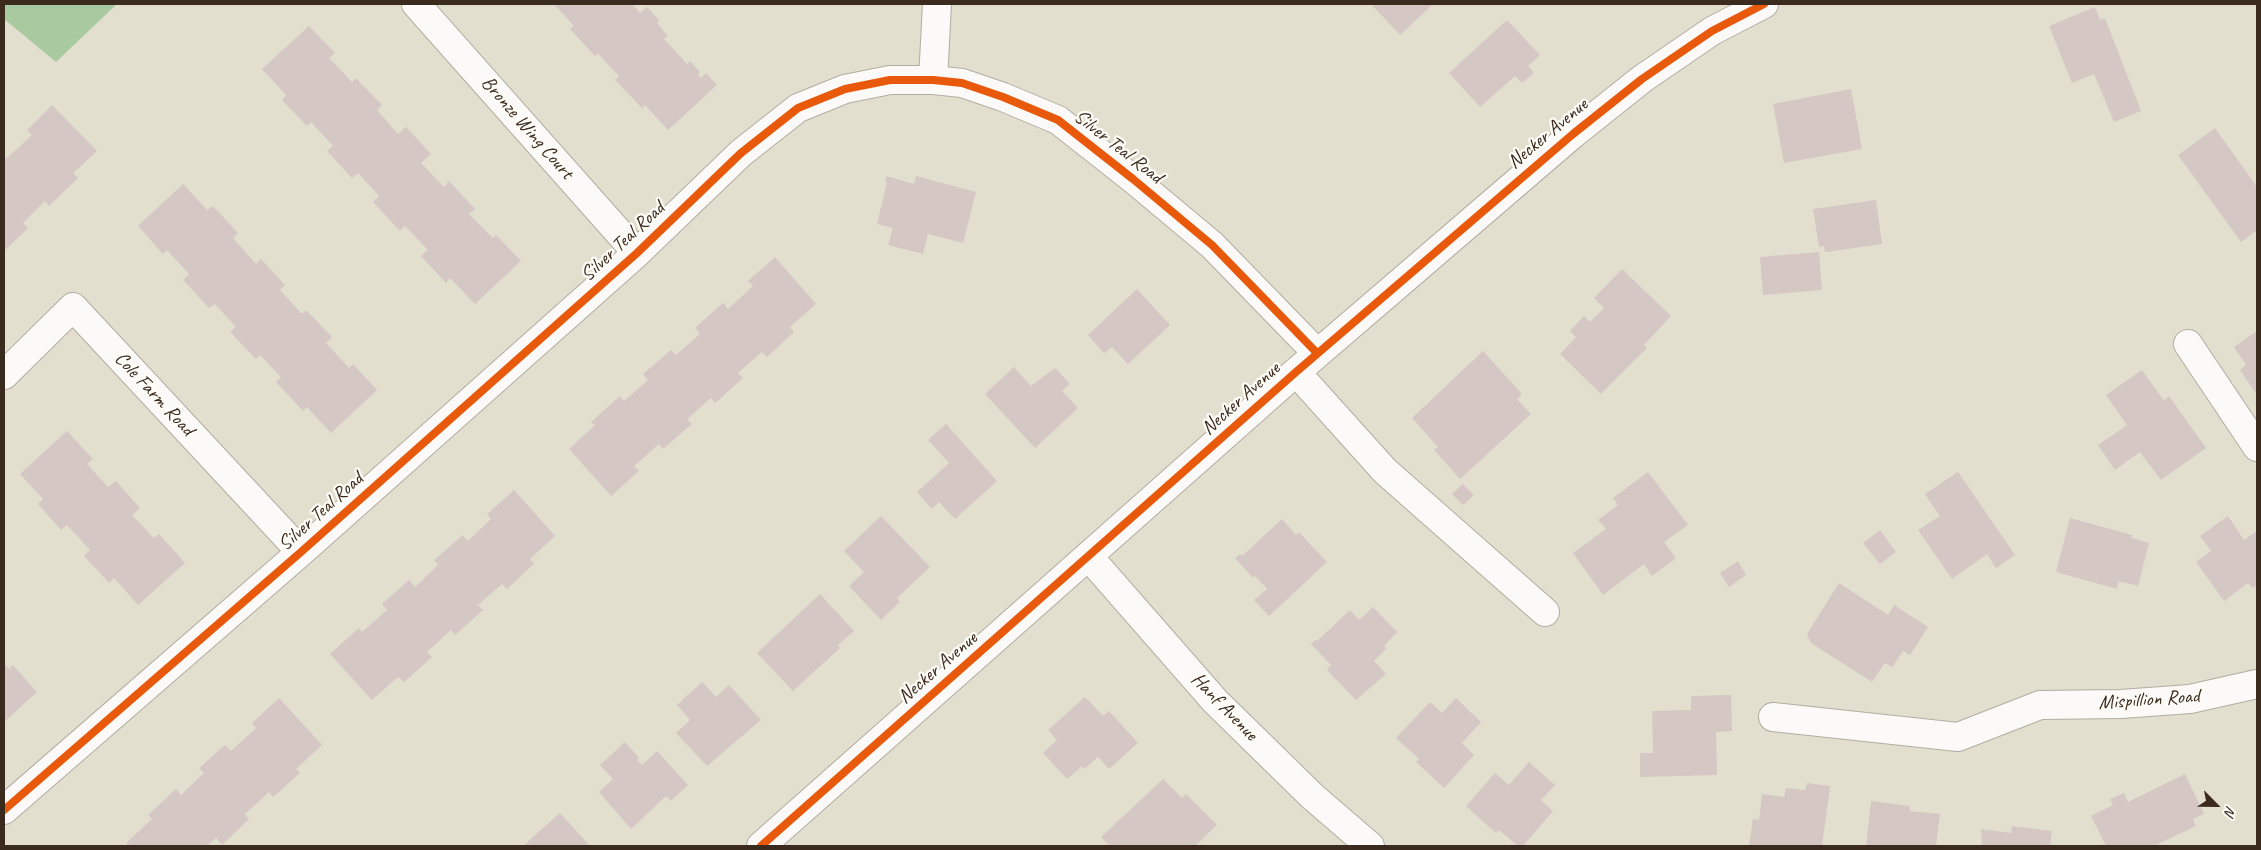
<!DOCTYPE html>
<html>
<head>
<meta charset="utf-8">
<style>
  body { margin:0 }
  #map { position:relative; width:2261px; height:850px; overflow:hidden; background:#e3dfce; font-family:Caveat,sans-serif }
  canvas { display:block }
  .frame { position:absolute; inset:0; border:5px solid #3b2a1e; pointer-events:none }
  .north { position:absolute; left:2191px; top:780px; width:50px; height:50px; -webkit-text-stroke:4px #fdfcf7; paint-order:stroke; rotate:113deg; font-size:14px; font-weight:700; line-height:20px; text-align:center; color:#3b2a1e }
  .north::after { content:''; display:block; margin:auto; width:18px; height:22px; background:#3b2a1e; clip-path:polygon(50% 0,100% 100%,50% 72%,0 100%) }
</style>
</head>
<body>
<div id="map">
<canvas width="2261" height="850"></canvas>
<div class="frame"></div>
<div class="north">N</div>
</div>
<script>
const c = document.querySelector('canvas').getContext('2d');
c.lineJoin = 'round';
function fill(path, color) { c.fillStyle = color; c.fill(path, 'evenodd'); }
const toPath = rows => new Path2D(rows.map(r => 'M' + r).join(''));
function strokePath(path, color, width, dash) { c.strokeStyle = color; c.lineWidth = width; c.lineCap = dash ? 'butt' : 'round'; c.setLineDash(dash || []); c.stroke(path); }
function write(font, color, halo, rows, align = 'center') {
  c.font = font + ' Caveat,sans-serif'; c.lineWidth = 4.5; c.setLineDash([]); c.textBaseline = 'middle'; c.strokeStyle = halo; c.fillStyle = color; for (const [text, x, y, turn = 0] of rows) {
    c.save(); c.translate(x, y); c.rotate((+turn || 0) * Math.PI / 180); c.textAlign = isNaN(turn) ? turn : align; if (halo) c.strokeText(text, 0, 0); c.fillText(text, 0, 0); c.restore();
  }
}
const forest = toPath([
  [4,4,117,4,56,62,4,19]
]);
const building = toPath([
  [554,4,632,4,640,13,647,7,659,20,657,23,668,36,664,39,687,64,690,61,700,72,698,74,701,78,706,73,717,85,668,130,645,105,642,108,615,80,619,76,598,54,595,56,570,29,574,26],
  [1371,4,1433,4,1400,35],
  [2095,7,2100,20,2105,18,2141,111,2114,122,2094,74,2072,83,2049,26],
  [1507,20,1540,55,1528,66,1534,73,1522,83,1515,76,1480,107,1449,73],
  [309,26,335,53,329,58,352,82,356,78,382,105,377,110,398,134,406,127,431,154,421,163,444,187,449,181,475,209,469,214,493,238,496,235,521,261,475,304,450,278,446,283,421,256,428,250,405,226,400,231,373,202,379,196,358,173,352,178,327,151,333,146,311,122,307,126,282,100,286,95,262,69],
  [1851,89,1862,149,1784,163,1773,104],
  [52,105,97,151,73,173,78,178,49,206,45,201,23,223,28,228,4,251,4,157,6,159,32,135,27,130],
  [2215,128,2257,187,2257,230,2241,242,2178,155],
  [886,176,914,184,916,176,976,192,963,243,928,234,923,254,888,245,893,228,877,224,887,182,885,181],
  [183,184,207,210,213,206,238,233,233,238,256,264,261,259,285,285,280,290,302,314,306,310,332,337,326,343,349,368,353,364,377,390,331,433,307,407,303,411,276,382,281,377,260,355,256,359,230,332,236,327,215,304,209,308,183,280,189,274,167,250,163,254,138,226],
  [1876,200,1882,244,1825,252,1824,246,1819,247,1813,209],
  [1819,252,1822,290,1763,295,1760,257],
  [775,257,816,304,790,327,794,332,767,357,762,352,738,373,743,378,715,403,711,398,687,419,692,424,663,449,659,444,634,466,639,471,611,496,569,449,595,425,591,422,620,396,624,401,648,380,643,374,671,350,676,355,700,334,695,328,723,303,728,309,753,286,748,281],
  [1622,269,1671,316,1644,345,1647,348,1601,394,1560,354,1576,337,1570,331,1584,316,1590,322,1604,308,1594,298],
  [1137,289,1170,325,1128,364,1112,347,1104,353,1088,335],
  [2257,331,2257,395,2240,370,2246,365,2234,347],
  [1483,351,1522,394,1517,399,1531,414,1460,479,1434,450,1438,447,1412,418],
  [1014,367,1031,386,1055,368,1070,384,1062,391,1078,408,1035,448,985,394],
  [2142,370,2164,401,2169,396,2206,448,2161,480,2140,452,2115,470,2098,445,2127,425,2106,395],
  [946,424,997,481,955,519,939,502,932,509,917,492,949,463,928,440],
  [67,431,93,459,87,464,108,487,116,481,140,508,132,515,154,538,159,534,185,563,138,605,114,578,109,583,84,556,90,550,67,525,61,530,38,504,43,499,20,474],
  [1648,472,1688,525,1664,542,1676,558,1652,576,1644,564,1603,595,1573,553,1606,529,1598,520,1618,505,1613,498],
  [1958,472,2015,555,1996,568,1987,554,1952,579,1918,530,1940,516,1925,494],
  [1463,484,1474,495,1463,505,1452,494],
  [514,490,555,536,530,559,534,564,507,589,502,584,478,605,483,610,455,635,451,630,427,652,432,657,404,682,398,677,372,700,330,654,359,628,362,632,387,610,382,604,409,580,415,587,438,565,434,560,463,535,468,541,491,519,487,514],
  [881,516,930,567,897,598,900,602,881,620,849,586,864,572,844,551],
  [2228,516,2244,540,2257,531,2257,585,2253,588,2248,583,2224,601,2196,562,2211,551,2200,536],
  [2070,518,2132,535,2131,538,2149,543,2138,586,2119,581,2117,589,2056,572],
  [1282,519,1296,535,1299,532,1327,562,1269,616,1254,600,1267,589,1255,576,1253,578,1235,558,1240,554,1242,556],
  [1880,530,1896,552,1880,564,1863,543],
  [1738,561,1746,575,1729,587,1720,573],
  [1839,583,1888,615,1894,605,1928,627,1910,655,1903,651,1892,667,1885,663,1872,682,1811,643,1807,634],
  [820,594,854,631,838,645,840,648,793,691,757,653],
  [1373,607,1397,632,1384,646,1387,648,1374,661,1386,674,1356,700,1327,670,1331,665,1311,644,1315,640,1317,641,1350,610,1359,620],
  [4,663,9,669,13,665,37,692,4,722],
  [702,682,716,697,729,685,761,720,707,766,676,733,690,720,677,705],
  [1731,695,1732,731,1716,732,1717,775,1640,777,1640,753,1653,753,1652,711,1691,710,1691,696],
  [1085,697,1103,716,1109,711,1138,743,1109,769,1098,757,1084,769,1082,766,1067,779,1043,753,1057,740,1048,730],
  [279,698,322,745,296,769,300,773,273,797,269,792,245,814,249,819,222,845,216,838,207,846,129,846,126,843,152,819,148,815,176,789,181,795,204,773,199,768,225,745,231,751,256,728,252,723],
  [1456,698,1481,722,1462,743,1474,755,1444,788,1416,762,1419,759,1396,738,1430,702,1442,713],
  [625,742,639,758,637,760,642,765,657,751,688,785,671,801,666,796,631,829,599,792,613,779,600,765],
  [1529,762,1555,785,1541,800,1553,811,1523,846,1518,846,1499,830,1496,833,1466,806,1495,773,1509,785],
  [2185,774,2204,814,2193,819,2196,826,2154,846,2106,846,2091,816,2113,805,2110,799,2124,793,2128,802],
  [1163,779,1182,798,1186,794,1217,825,1195,846,1110,846,1101,837],
  [1807,783,1830,786,1822,846,1749,846,1753,819,1759,820,1762,794,1784,797,1786,788,1805,790],
  [1871,801,1910,806,1910,811,1940,814,1936,846,1866,846],
  [560,813,590,846,523,846],
  [2012,826,2052,831,2050,846,1982,846,1981,829,2011,833]
]);
const minor = toPath([
  [416,4,637,253],
  [933,80,937,4],
  [2188,344,2257,447],
  [1296,372,1385,471,1545,612],
  [4,375,73,307,301,552],
  [1089,557,1215,701,1312,796,1370,846],
  [1773,717,1958,737,2040,705,2121,704,2190,699,2257,684],
  [4,810,301,552,637,253,741,153,798,108,845,89,890,80,933,80,962,83,1003,97,1058,120,1133,179,1212,245,1317,353],
  [761,846,1296,372,1573,134,1642,79,1712,31,1764,4]
]);
const cycleway = toPath([
  [4,810,301,552,637,253,741,153,798,108,845,89,890,80,933,80,962,83,1003,97,1058,120,1133,179,1212,245,1317,353],
  [761,846,1296,372,1573,134,1642,79,1712,31,1764,4]
]);
const streetNames = [
  ["Bronze Wing Court",527,128,49],
  ["Necker Avenue",1548,134,-40],
  ["Silver Teal Road",1118,147,38],
  ["Silver Teal Road",623,242,-43],
  ["Cole Farm Road",154,394,47],
  ["Necker Avenue",1241,399,-42],
  ["Silver Teal Road",321,512,-42],
  ["Necker Avenue",938,668,-41],
  ["Mispillion Road",2149,700,-4],
  ["Hanf Avenue",1224,707,46]
];
fill(forest, '#a9caa0');
fill(building, '#d5c7c4');
strokePath(minor, '#b2ada1', 30);
strokePath(minor, '#fbfaf8', 28);
strokePath(cycleway, '#e8590c', 8);
write('20px', '#3b2a1e', '#fdfcf7', streetNames);
</script>
</body>
</html>
